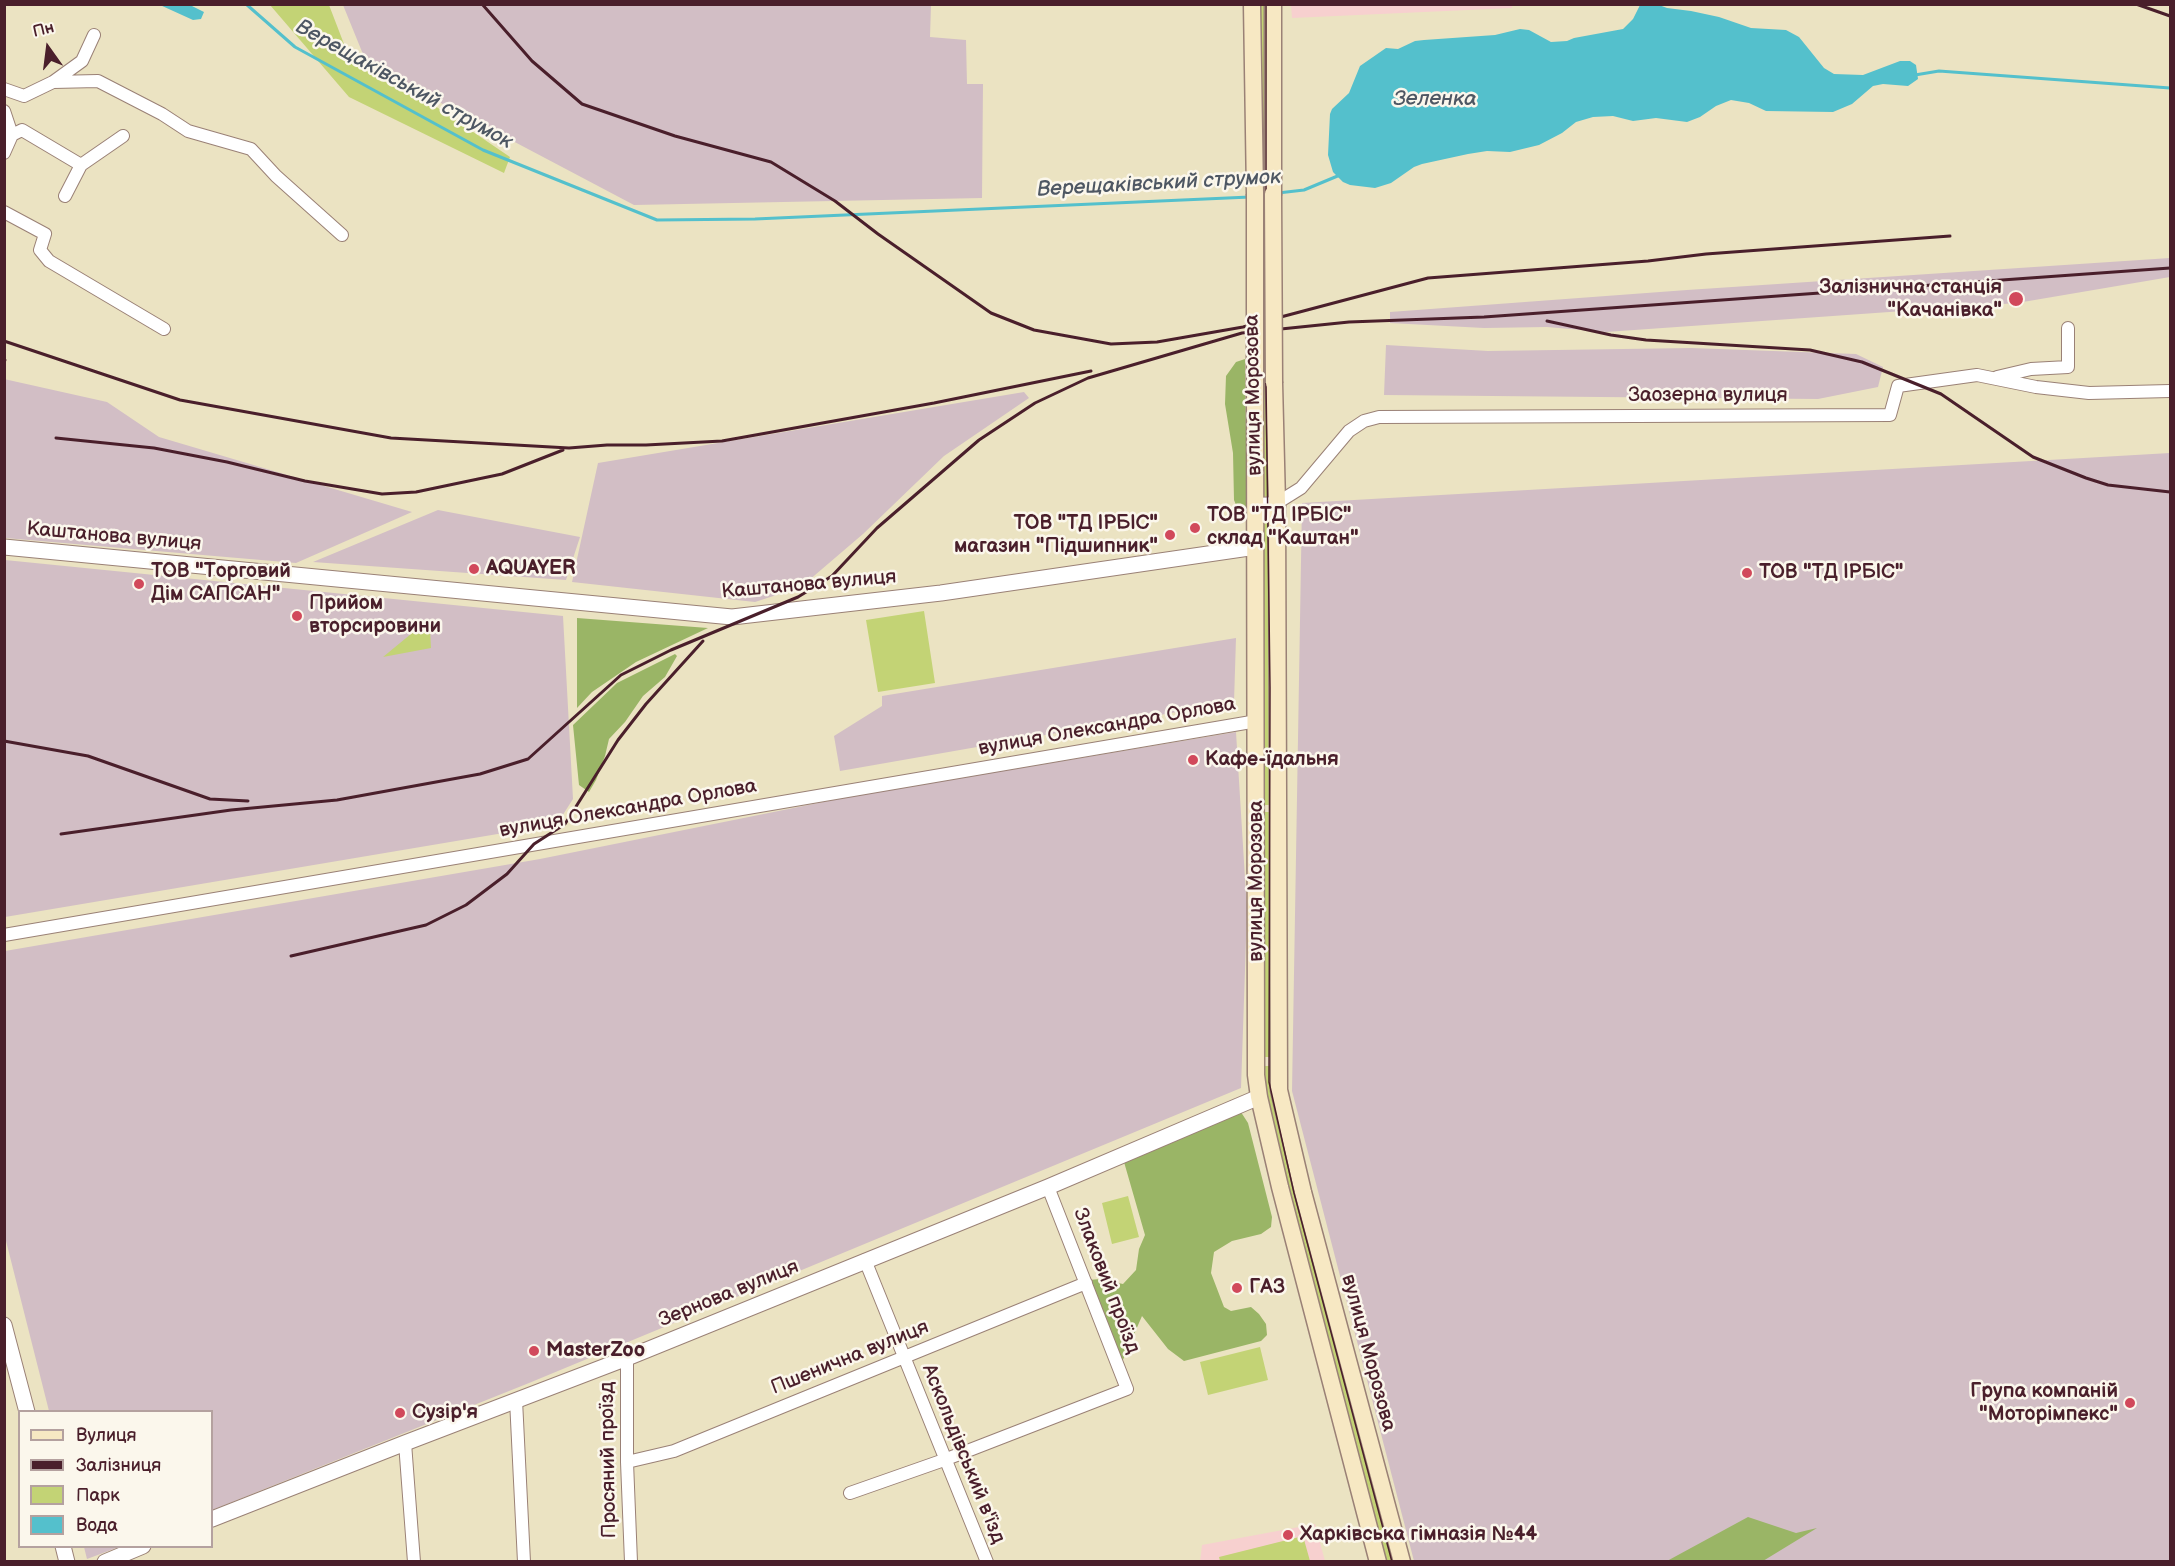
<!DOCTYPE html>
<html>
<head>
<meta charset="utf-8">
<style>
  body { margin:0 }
  #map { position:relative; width:2175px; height:1566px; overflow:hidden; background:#ebe3c2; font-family:"Balsamiq Sans",sans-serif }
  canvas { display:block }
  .frame { position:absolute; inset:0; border:6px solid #4a1f2b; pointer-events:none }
  .legend { position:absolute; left:18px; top:1410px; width:195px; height:138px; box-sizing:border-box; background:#fbf7ec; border:2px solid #b4a19f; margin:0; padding:8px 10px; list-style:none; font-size:18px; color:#4a1f2b }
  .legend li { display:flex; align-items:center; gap:12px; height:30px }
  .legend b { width:30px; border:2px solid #b4a19f }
  .north { position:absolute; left:18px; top:18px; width:60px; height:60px; -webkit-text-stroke:4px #fbf7ec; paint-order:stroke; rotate:346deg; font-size:16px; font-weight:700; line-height:24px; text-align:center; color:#4a1f2b }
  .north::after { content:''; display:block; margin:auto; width:21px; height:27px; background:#4a1f2b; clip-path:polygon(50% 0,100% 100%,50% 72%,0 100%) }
</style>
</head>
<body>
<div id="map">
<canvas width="2175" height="1566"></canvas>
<div class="frame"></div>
<ul class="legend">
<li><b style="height:8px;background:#f7e8c3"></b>Вулиця</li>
<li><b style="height:8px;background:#4a1f2b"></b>Залізниця</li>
<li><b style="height:16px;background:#c3d375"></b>Парк</li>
<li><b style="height:16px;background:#54c0cc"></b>Вода</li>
</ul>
<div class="north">Пн</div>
</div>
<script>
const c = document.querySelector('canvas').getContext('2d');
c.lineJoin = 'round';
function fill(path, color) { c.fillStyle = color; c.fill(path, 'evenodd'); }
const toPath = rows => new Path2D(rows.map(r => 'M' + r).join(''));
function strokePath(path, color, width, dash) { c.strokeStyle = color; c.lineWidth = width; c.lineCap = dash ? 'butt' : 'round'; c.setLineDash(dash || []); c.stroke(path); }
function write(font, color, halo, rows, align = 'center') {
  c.font = font + ' "Balsamiq Sans",sans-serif'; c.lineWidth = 5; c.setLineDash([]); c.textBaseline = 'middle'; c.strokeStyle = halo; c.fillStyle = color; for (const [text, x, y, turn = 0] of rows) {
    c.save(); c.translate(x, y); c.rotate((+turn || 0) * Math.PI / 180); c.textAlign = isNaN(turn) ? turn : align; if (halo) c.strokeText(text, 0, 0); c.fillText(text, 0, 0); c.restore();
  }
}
const built = toPath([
  [1291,5,1291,4,1512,5,1512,8,1292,18],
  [1315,1524,1325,1561,1200,1562,1202,1545]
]);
const industrial = toPath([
  [343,5,931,5,930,37,966,40,967,84,983,84,982,198,634,205,367,64],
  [2170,258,2170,277,2017,303,1606,332,1547,327,1484,328,1390,323,1390,312,1687,290],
  [1386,345,1488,351,1691,348,1856,354,1883,367,1878,387,1818,399,1384,395],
  [4,379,107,402,159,437,412,512,296,563,5,538],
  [1024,392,1029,398,944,456,863,534,801,587,755,602,572,582,598,463],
  [2170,453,2170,1561,1414,1561,1292,1091,1302,503],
  [438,510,580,537,566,580,313,562],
  [5,560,563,616,573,799,557,824,5,917],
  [1236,638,1234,702,840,771,834,736,882,706,882,696],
  [1236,732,1247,911,1241,1088,529,1383,212,1510,212,1412,49,1411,5,1237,5,951,540,859,853,796],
  [84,1547,84,1546,119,1547,87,1559]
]);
const green = toPath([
  [270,5,329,5,344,44,510,157,504,173,349,97],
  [1256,5,1269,5,1272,496,1260,497],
  [1261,512,1271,512,1274,805,1261,805],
  [924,611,935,683,878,692,866,620],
  [417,629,430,630,431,648,383,657],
  [1261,812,1274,812,1273,1057,1260,1057],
  [1260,1066,1273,1066,1395,1561,1382,1561,1263,1104],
  [1128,1196,1139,1237,1112,1244,1102,1203],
  [1260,1347,1268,1380,1208,1395,1200,1362],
  [1303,1536,1310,1561,1220,1561,1219,1557]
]);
const forest = toPath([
  [1245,359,1247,508,1238,510,1234,500,1233,453,1225,404,1226,376,1236,362],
  [577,618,708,628,636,662,592,692,577,708],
  [675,654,677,656,665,677,643,696,625,722,609,739,605,756,596,780,589,792,579,785,573,725,617,683],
  [1237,1106,1248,1123,1272,1217,1271,1227,1261,1234,1232,1241,1214,1252,1211,1273,1224,1307,1231,1311,1251,1307,1259,1314,1266,1324,1267,1335,1261,1341,1184,1361,1168,1349,1142,1316,1119,1369,1089,1280,1100,1279,1123,1284,1136,1270,1139,1249,1145,1235,1122,1155],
  [1748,1517,1796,1533,1817,1528,1763,1561,1667,1561]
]);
const water = toPath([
  [160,5,190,5,204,12,201,19,193,20],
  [1640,5,1659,5,1667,8,1691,11,1719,17,1751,28,1786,30,1799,37,1824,68,1834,74,1863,75,1900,61,1910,61,1916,65,1918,79,1908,86,1883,84,1873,86,1852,104,1833,112,1766,111,1749,103,1731,100,1716,106,1700,117,1687,122,1656,118,1633,121,1613,116,1593,117,1576,122,1562,133,1539,145,1510,152,1487,151,1468,154,1422,164,1414,167,1391,183,1375,188,1350,185,1343,182,1333,172,1328,155,1330,114,1332,109,1349,93,1360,66,1386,48,1398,49,1415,41,1424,40,1495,35,1520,29,1529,30,1551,42,1567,41,1574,38,1623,29,1633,19]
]);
const stream = toPath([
  [246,4,295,47,483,150,657,220,755,219,1250,197],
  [1915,75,1939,71,2170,88],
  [1278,193,1304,190,1340,175]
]);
const minor = toPath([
  [53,82,98,81,162,114,188,131,251,149,276,176,342,235],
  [4,89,24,96,53,82,82,61,94,35],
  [4,111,12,135,4,153],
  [12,135,22,130,81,165,123,136],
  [65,196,81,165],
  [4,212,45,234,40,250,49,261,164,329],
  [1997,377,2031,369,2068,367,2068,328],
  [1256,504,1277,503,1301,488,1349,431,1364,421,1379,417,1890,415,1898,386,1977,375,2036,387,2089,393,2170,391],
  [4,935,1257,721],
  [865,1260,987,1562],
  [627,1358,627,1462,631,1562],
  [516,1400,524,1562],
  [405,1443,414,1562],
  [627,1462,674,1451,1086,1283],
  [850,1493,944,1460,1127,1389,1048,1187]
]);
const tertiary = toPath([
  [4,547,732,617,941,593,1256,547],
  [4,1325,27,1412],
  [212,1519,405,1443,627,1358,1048,1187,1259,1097],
  [63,1546,67,1562],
  [105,1562,143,1546]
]);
const secondary = toPath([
  [1252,4,1255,194],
  [1273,4,1273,194],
  [1255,383,1256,1075,1259,1097,1280,1187,1378,1562],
  [1274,383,1277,503,1279,1090,1303,1192,1402,1562]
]);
const tram = toPath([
  [1266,4,1266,383,1270,687,1269,1082,1294,1193,1392,1562]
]);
const rail = toPath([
  [482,4,532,61,582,104,675,136,771,162,835,201,878,234,991,313,1034,330,1111,344,1157,342,1243,327,1428,278,1648,261,1706,254,1950,236],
  [2136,4,2170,16],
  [1547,321,1611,335,1646,340,1810,350,1862,362,1941,394,2033,457,2086,478,2108,485,2170,492],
  [4,341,180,400,391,438,569,448,607,445,646,445,722,441,934,403,1091,371],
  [4,360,5,360],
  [56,438,154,448,227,462,305,481,382,494,416,492,502,474,563,450],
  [4,741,88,756,210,799,248,801],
  [61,834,231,810,337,800,480,774,528,759,621,675,671,650,798,597,832,576,877,528,979,440,1035,403,1088,378,1242,333,1349,322,1484,317,2170,268],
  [291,956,426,925,466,905,507,874,534,844,565,824,618,740,646,704,703,641]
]);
const secondaryBridge = toPath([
  [1255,194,1255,383],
  [1273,194,1274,383]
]);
const markers = [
  [2016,299,8,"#d1495b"],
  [1195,528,6,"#d1495b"],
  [1170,535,6,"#d1495b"],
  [474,569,6,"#d1495b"],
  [1747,573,6,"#d1495b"],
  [139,584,6,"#d1495b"],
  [297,616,6,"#d1495b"],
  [1193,760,6,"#d1495b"],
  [1237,1288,6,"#d1495b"],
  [534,1351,6,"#d1495b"],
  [2130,1403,6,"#d1495b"],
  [400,1413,6,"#d1495b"],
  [1288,1535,6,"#d1495b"]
];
const poiNames = [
  ["Залізнична станція",2002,288,"right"],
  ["\"Качанівка\"",2002,311,"right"],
  ["ТОВ \"ТД ІРБІС\"",1207,516],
  ["склад \"Каштан\"",1207,539],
  ["ТОВ \"ТД ІРБІС\"",1158,524,"right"],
  ["магазин \"Підшипник\"",1158,547,"right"],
  ["AQUAYER",486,569],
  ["ТОВ \"Торговий",151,572],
  ["Дім САПСАН\"",151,595],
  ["ТОВ \"ТД ІРБІС\"",1759,573],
  ["Прийом",309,604],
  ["вторсировини",309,627],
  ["Кафе-їдальня",1205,760],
  ["ГАЗ",1249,1288],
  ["MasterZoo",546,1351],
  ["Група компаній",2118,1392,"right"],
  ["\"Моторімпекс\"",2118,1415,"right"],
  ["Сузір'я",412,1413],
  ["Харківська гімназія №44",1300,1535]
];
const streetNames = [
  ["вулиця Морозова",1254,395,-91],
  ["Заозерна вулиця",1708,396],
  ["Каштанова вулиця",114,537,5],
  ["Каштанова вулиця",809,585,-5],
  ["вулиця Олександра Орлова",1107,727,-10],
  ["вулиця Олександра Орлова",628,809,-10],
  ["вулиця Морозова",1257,881,-90],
  ["Злаковий проїзд",1106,1281,69],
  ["Зернова вулиця",729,1294,-22],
  ["вулиця Морозова",1368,1353,75],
  ["Пшенична вулиця",850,1358,-22],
  ["Аскольдівський в'їзд",963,1454,68],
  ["Просяний проїзд",609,1460,-91]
];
const waterNames = [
  ["Верещаківський струмок",404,85,29],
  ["Зеленка",1435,100],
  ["Верещаківський струмок",1159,184,-3]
];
fill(built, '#f7d0cf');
fill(industrial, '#d2bec5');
fill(green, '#c3d375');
fill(forest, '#9ab566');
fill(water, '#54c0cc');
strokePath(stream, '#54c0cc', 3);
strokePath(minor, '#9a8176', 14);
strokePath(tertiary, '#9a8176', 17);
strokePath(secondary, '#9a8176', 19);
strokePath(minor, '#fff', 12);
strokePath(tertiary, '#fff', 15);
strokePath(secondary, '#f7e8c3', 16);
strokePath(tram, '#4a1f2b', 1.5);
strokePath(rail, '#4a1f2b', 3);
strokePath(secondaryBridge, '#9a8176', 19, []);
strokePath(secondaryBridge, '#f7e8c3', 16);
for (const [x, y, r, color] of markers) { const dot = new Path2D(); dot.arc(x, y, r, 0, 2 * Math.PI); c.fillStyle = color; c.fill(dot); strokePath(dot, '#fbf7ec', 2); }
write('bold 20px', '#4a1f2b', '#fbf7ec', poiNames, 'left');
write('20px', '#4a1f2b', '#fbf7ec', streetNames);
write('italic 21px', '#4e5763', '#fbf7ec', waterNames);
</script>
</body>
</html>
